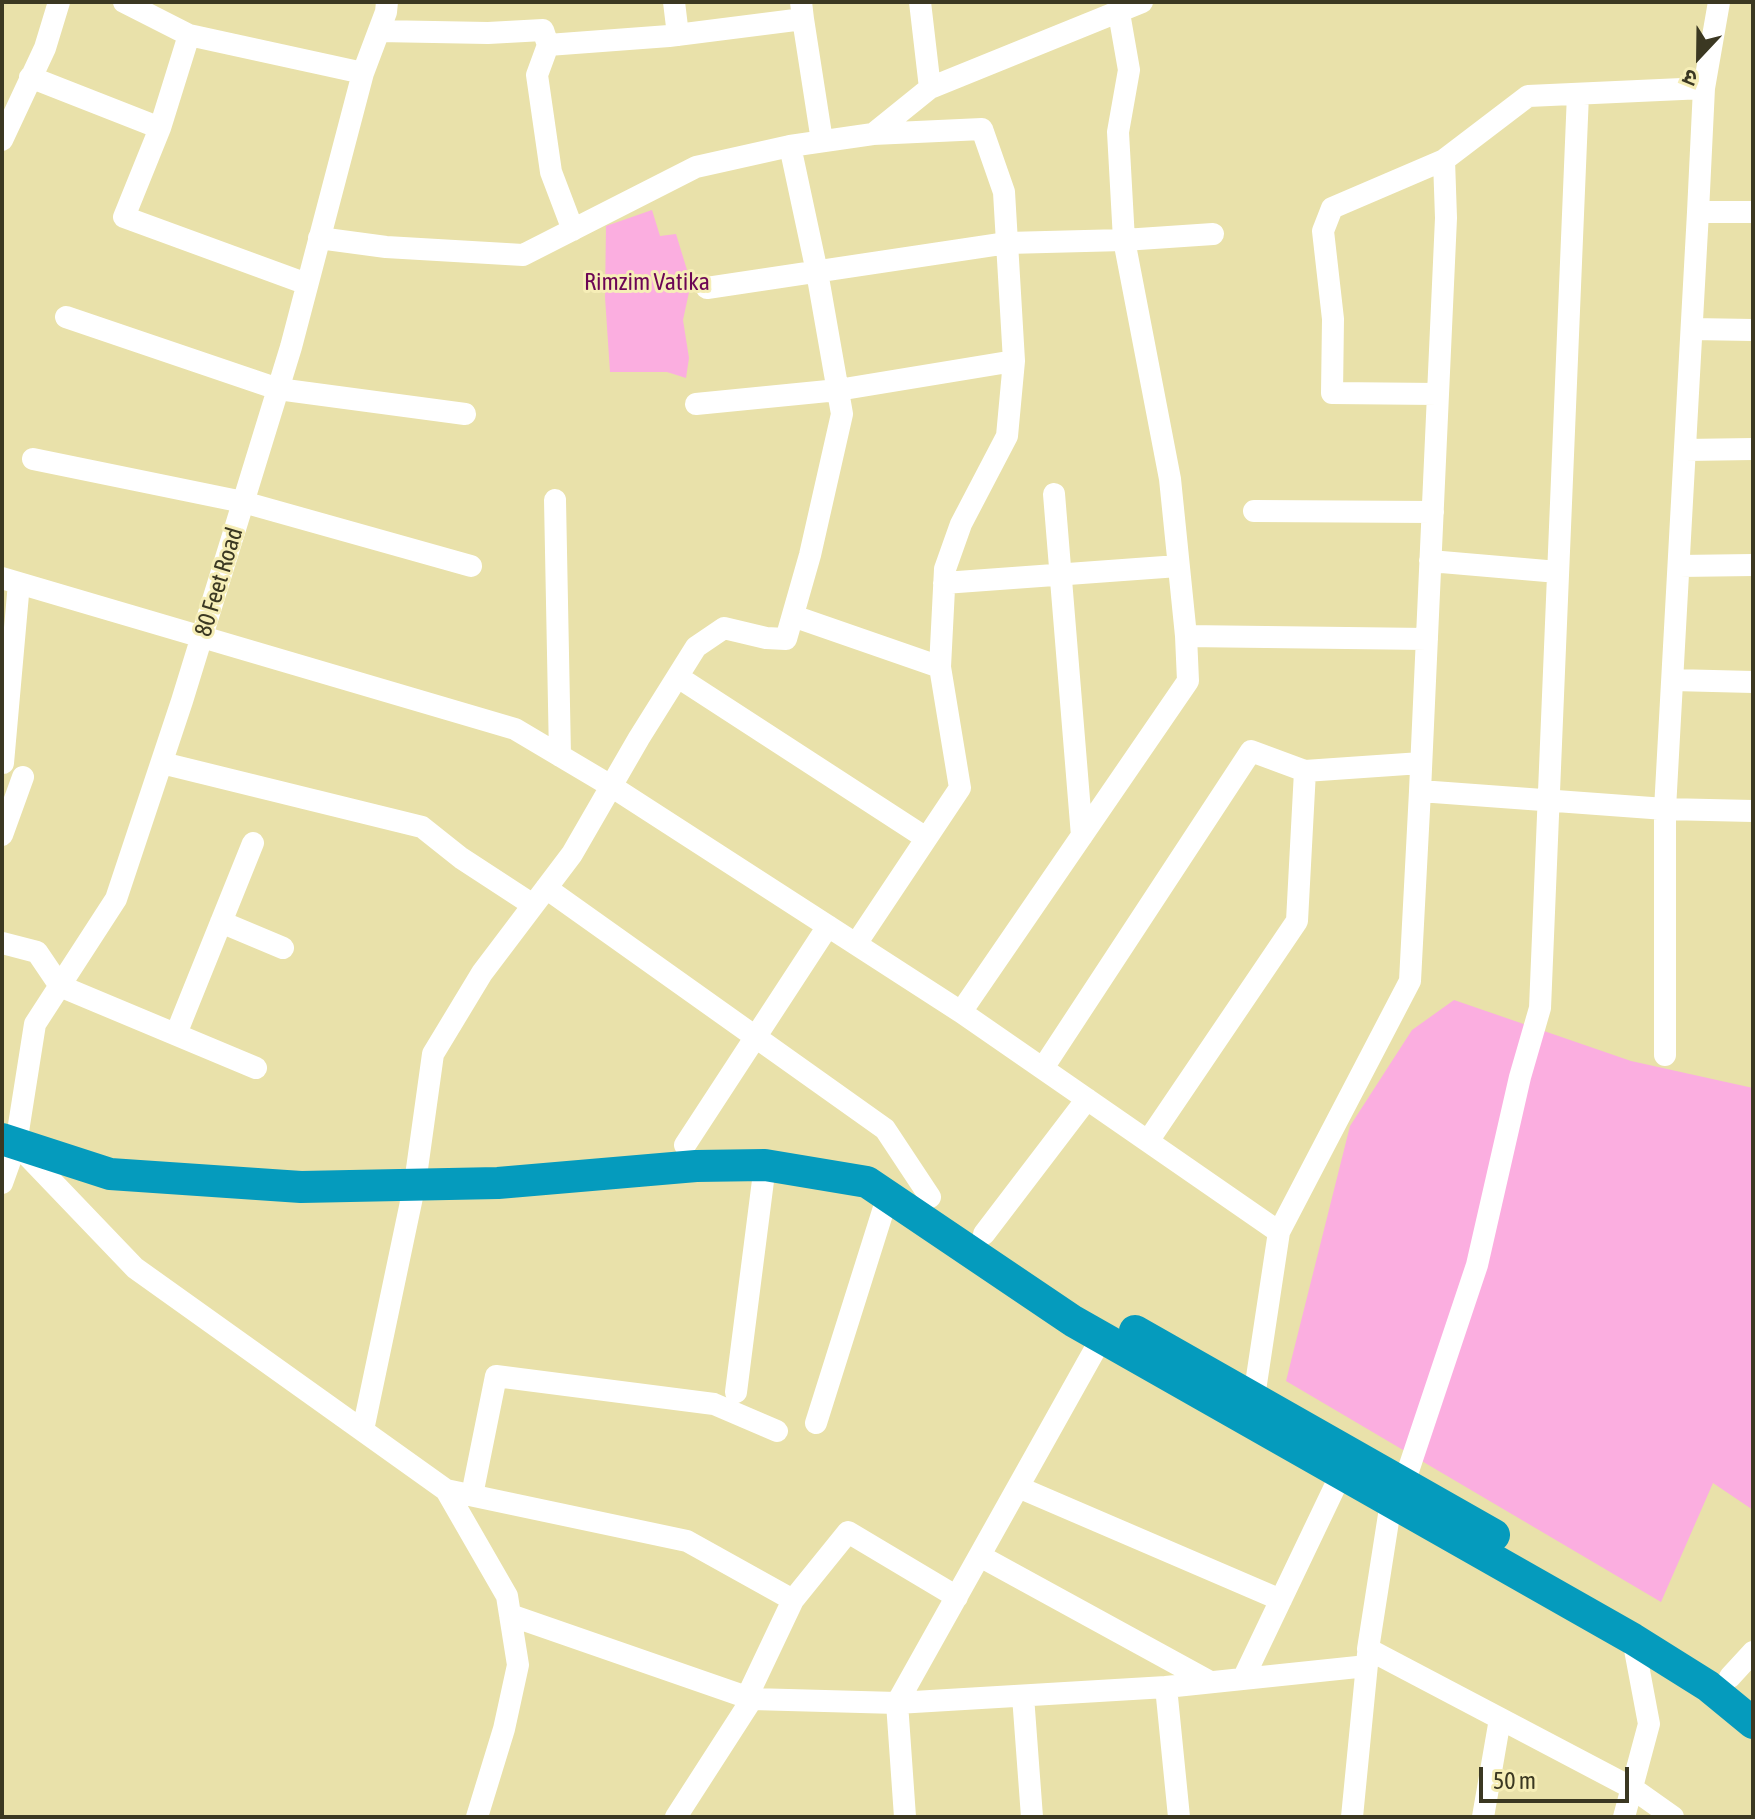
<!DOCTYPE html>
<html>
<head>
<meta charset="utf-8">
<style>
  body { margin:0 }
  #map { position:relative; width:1755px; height:1819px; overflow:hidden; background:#e9e1aa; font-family:"Asap Condensed","Noto Sans Devanagari",sans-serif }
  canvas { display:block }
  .frame { position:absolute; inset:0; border:4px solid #3b3822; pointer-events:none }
  .north { position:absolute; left:1659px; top:16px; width:80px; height:80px; -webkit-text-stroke:6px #f6eeb7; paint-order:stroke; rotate:202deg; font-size:22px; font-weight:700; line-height:32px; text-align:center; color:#3b3822 }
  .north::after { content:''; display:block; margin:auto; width:28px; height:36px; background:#3b3822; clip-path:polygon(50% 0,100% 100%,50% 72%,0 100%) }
  .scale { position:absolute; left:1479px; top:1767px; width:150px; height:36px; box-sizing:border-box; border:4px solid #3b3822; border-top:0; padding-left:10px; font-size:24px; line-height:28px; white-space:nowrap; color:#3b3822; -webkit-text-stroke:6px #f6eeb7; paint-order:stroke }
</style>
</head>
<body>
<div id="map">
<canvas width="1755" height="1819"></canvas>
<div class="frame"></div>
<div class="north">उ</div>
<div class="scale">50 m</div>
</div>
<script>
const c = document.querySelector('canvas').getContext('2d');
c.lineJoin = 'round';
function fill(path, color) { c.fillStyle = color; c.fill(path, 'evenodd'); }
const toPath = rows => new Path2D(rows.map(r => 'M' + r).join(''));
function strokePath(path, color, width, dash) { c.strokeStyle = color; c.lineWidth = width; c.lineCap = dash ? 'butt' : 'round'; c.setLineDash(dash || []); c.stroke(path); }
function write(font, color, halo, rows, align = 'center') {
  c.font = font + ' "Asap Condensed",sans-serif'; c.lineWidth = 6; c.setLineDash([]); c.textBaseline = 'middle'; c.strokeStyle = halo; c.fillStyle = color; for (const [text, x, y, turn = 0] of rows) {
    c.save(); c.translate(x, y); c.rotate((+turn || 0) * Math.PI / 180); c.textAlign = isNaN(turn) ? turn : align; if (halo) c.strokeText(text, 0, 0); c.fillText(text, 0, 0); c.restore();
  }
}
const green = toPath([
  [652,210,660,236,676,234,691,283,683,320,689,358,686,378,667,372,610,372,605,297,606,226],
  [1454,1000,1631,1061,1753,1088,1753,1510,1713,1483,1661,1602,1286,1381,1350,1126,1412,1030]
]);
const minor = toPath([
  [124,2,189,35,363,73],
  [674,2,678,35],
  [920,2,930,88],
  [803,19,822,141],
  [379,31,488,33,543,30,548,45,669,36,803,19,801,2],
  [548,45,537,75,551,172,573,230],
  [30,77,160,128,124,217,307,284],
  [1704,88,1719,2],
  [160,128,189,35],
  [873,134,982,129,1004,192,1014,361,1007,436,961,524,945,569,940,667],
  [2,140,45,48,59,2],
  [790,146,873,134,930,88,1142,2],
  [319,238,386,247,523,255,696,167,790,146,817,272,842,414,810,555,786,639,766,638,724,628,696,647,639,738,572,854,482,973,433,1054,415,1183,363,1430],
  [707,288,1007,243,1124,240,1213,234],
  [66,317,278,389,465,414],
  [1692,329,1753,330],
  [1438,394,1332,393,1333,319,1323,231,1332,208,1444,160],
  [696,404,838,390,1014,361],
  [1685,450,1753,449],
  [33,459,243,502,471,566],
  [1054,494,1082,836],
  [555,500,560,756],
  [1254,511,1433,512],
  [1430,561,1558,572],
  [1679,566,1753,565],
  [2,578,515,729,611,786,961,1012,1279,1232,1254,1397,1246,1409],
  [944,583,1178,566],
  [793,616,940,667,960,788,856,944],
  [1186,636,1427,639],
  [678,677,926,838],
  [1673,680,1753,682],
  [3,763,19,583],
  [162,763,422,827,461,858,533,905],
  [1420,791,1446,218,1444,160,1528,96,1704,88,1698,212],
  [2,835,23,777],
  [546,888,885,1129,930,1197],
  [221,922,283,948],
  [2,943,37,952,60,986,256,1068],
  [961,1012,1188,681,1186,636,1170,479,1124,240,1118,132,1129,70,1119,13],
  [176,1034,253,843],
  [1665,1055,1665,809,1698,212,1753,212],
  [1043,1068,1251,751,1305,771,1421,763],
  [1148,1141,1297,921,1305,771],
  [685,1145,828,926],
  [20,1148,135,1268,446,1490,507,1596,518,1665,504,1729,477,1817],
  [2,1183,16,1144,35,1024,116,899,182,701,291,347,363,73,386,12,387,2],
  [1279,1232,1410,981,1420,791,1665,809,1753,811],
  [984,1234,1087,1099],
  [736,1392,765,1165],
  [816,1423,888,1195],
  [1404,1483,1477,1265,1520,1077,1540,1008,1578,94],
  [1018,1487,1281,1600],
  [446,1490,687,1541,793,1600,747,1697],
  [472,1495,496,1376,714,1404,777,1431],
  [1391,1502,1368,1649,1632,1788,1673,1817],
  [980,1556,1210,1682],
  [793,1600,848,1532,957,1597],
  [510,1615,752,1699,897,1703,1166,1687],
  [1730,1677,1753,1652],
  [1243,1679,1341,1474],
  [1023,1696,1032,1817],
  [676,1817,752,1699],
  [905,1817,897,1703,1102,1337],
  [1179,1817,1166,1687,1367,1666],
  [1352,1817,1368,1654],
  [1483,1817,1500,1719],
  [1624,1817,1649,1724,1633,1639]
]);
const highway = toPath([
  [2,1139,110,1174,301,1187,498,1183,696,1166,765,1165,867,1182,1073,1321,1633,1639,1708,1686,1753,1723],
  [1135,1331,1494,1535]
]);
const parkNames = [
  ["Rimzim Vatika",647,282]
];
const streetNames = [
  ["80 Feet Road",219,582,-73]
];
fill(green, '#fbaee0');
strokePath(minor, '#fff', 22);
strokePath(highway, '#059bbd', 32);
write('24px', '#6c0555', '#f6eeb7', parkNames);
write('24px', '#3b3822', '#f6eeb7', streetNames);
</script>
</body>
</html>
